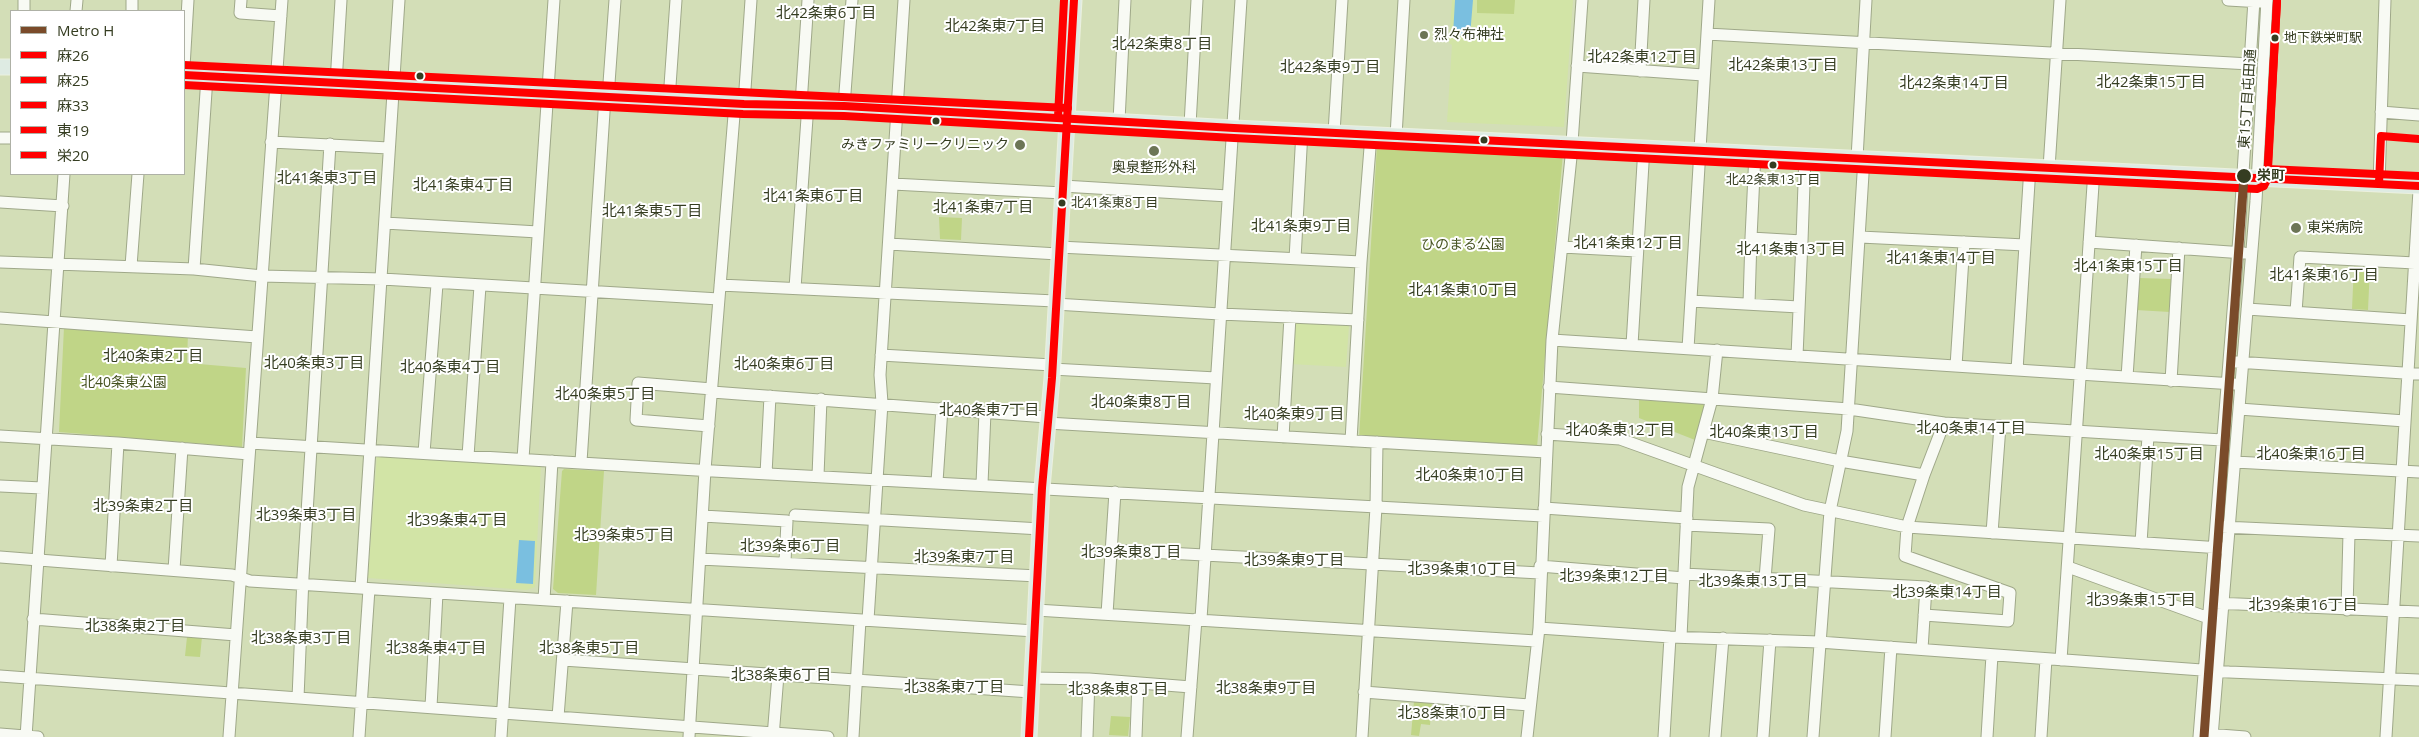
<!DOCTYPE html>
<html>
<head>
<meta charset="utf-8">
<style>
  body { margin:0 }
  #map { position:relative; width:2419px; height:737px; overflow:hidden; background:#d3deb7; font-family:"Open Sans","Noto Sans JP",sans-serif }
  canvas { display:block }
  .legend { position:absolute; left:10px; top:10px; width:175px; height:165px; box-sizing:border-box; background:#fff; border:1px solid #aeb1a6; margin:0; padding:6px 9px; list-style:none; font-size:15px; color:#353d21 }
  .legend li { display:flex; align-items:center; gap:10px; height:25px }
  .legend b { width:25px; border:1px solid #aeb1a6 }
</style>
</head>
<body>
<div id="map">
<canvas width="2419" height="737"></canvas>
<ul class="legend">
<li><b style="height:6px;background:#7a4b2a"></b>Metro H</li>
<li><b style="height:6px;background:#f00"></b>麻26</li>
<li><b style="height:6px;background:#f00"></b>麻25</li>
<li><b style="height:6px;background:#f00"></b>麻33</li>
<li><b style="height:6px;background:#f00"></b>東19</li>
<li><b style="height:6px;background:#f00"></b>栄20</li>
</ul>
</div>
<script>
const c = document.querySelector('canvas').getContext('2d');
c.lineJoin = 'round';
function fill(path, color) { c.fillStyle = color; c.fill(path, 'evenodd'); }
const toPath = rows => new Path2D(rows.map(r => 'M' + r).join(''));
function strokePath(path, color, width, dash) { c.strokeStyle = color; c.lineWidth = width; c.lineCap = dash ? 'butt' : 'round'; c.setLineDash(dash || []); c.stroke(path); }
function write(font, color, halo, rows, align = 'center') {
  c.font = font + ' "Open Sans","Noto Sans JP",sans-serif'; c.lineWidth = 4; c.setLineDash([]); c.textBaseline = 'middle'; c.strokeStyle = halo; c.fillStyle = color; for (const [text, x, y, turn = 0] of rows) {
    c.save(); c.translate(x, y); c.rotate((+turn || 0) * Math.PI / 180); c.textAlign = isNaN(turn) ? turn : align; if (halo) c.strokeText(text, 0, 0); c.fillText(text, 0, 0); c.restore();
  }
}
const built = toPath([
  [1452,0,1573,0,1564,127,1447,122,1452,45,1449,43],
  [1294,323,1349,326,1346,367,1290,364],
  [377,454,541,464,535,587,527,590,368,578]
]);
const green = toPath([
  [1477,0,1515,0,1514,14,1477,13],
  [1377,146,1563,153,1537,447,1359,438],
  [939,217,962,218,961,240,940,239],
  [2354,265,2370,266,2368,310,2352,309],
  [2139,278,2172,279,2170,312,2136,310],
  [64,327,188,333,187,363,246,368,242,447,59,432],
  [1639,400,1703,404,1705,407,1695,440,1639,418],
  [564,469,604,471,596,595,558,593,553,589,562,471],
  [187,637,202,637,200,657,185,656],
  [1414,701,1432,702,1430,725,1421,724,1419,736,1411,735],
  [1111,716,1130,717,1128,736,1109,735]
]);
const water = toPath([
  [1455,0,1473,0,1470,36,1453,35],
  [519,540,535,541,533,584,516,583]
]);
const minor = toPath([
  [241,0,240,13,281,16],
  [2228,0,2262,2],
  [24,11,24,0],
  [76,11,77,0],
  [132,11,132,0],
  [1707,34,2250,64],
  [1577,66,1703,75],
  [184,67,188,0],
  [1640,71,1644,0],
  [336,83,341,0],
  [608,97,615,0],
  [669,100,676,0],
  [744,104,751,0],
  [801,104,808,0],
  [844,106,852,0],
  [2381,112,2419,115],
  [1119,121,1125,0],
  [1190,125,1197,0],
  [1334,133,1342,0],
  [1396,136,1404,0],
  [0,138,11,138],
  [271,142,389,148],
  [1857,158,1866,0],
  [2049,168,2060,0],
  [893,184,1063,193],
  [2379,184,2385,0],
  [1063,186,1228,196],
  [0,202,63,206],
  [385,223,538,232],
  [1860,237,2025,245],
  [1751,238,1755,153],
  [1802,241,1805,155],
  [2089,242,2244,253],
  [889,244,1058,254],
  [1059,247,1361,262],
  [1562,247,1637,251],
  [1295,259,1302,131],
  [0,262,194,269,262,276,382,279,719,299],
  [131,266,138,174],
  [194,269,207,77],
  [720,285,1055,301],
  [795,288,808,104],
  [1691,301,1799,307],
  [1055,304,1220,314,1358,320],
  [1749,304,1751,238,1802,241,1797,356],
  [2247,309,2411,320],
  [2296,312,2300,257,2415,263],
  [0,318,257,337],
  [1552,340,2234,384],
  [1632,345,1644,147],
  [1688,349,1709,0],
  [881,355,1052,365],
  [2236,362,2419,374],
  [1956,366,1964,242],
  [1052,369,1216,378],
  [2017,370,2030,167],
  [2127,377,2136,245],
  [2171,381,2179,248],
  [1549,387,1849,409,1944,423],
  [712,392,1047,417],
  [2239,409,2405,421],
  [1047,423,1546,452],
  [709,426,636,420,638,383,712,389],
  [1703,432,1840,461,1924,475],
  [1547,434,1620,439,1804,505,1907,527,2221,548],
  [0,436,118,443,249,454],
  [1283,437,1290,317],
  [1351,441,1361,262,1371,135],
  [250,443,713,471,1543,516],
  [424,453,437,284],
  [468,456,480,286],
  [523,459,554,0],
  [581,462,605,97],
  [2235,462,2419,472],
  [766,474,770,396],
  [818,476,821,399],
  [937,482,942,408],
  [982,484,985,412],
  [0,486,42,488],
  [1544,508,1687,518],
  [795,515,1041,529],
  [703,516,787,521,785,562],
  [1686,525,1769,529,1765,579],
  [2223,527,2419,536],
  [1992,533,2000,426],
  [2141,543,2148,436],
  [1111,550,1540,573],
  [0,557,232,575,250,581,1035,631],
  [700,559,1038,576],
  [111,566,118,443],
  [1540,566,1684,578],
  [2068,567,2214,620],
  [174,570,182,448],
  [1684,574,1926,587,1922,649],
  [361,588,399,0],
  [544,600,552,461],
  [2216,603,2419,612],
  [1036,610,1536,641],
  [2347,610,2349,533],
  [1107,614,1115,492],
  [1924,615,2008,621,2010,593,1905,556,1907,527,1924,475,1944,423,2222,440],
  [33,619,236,635],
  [1201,619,1241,0],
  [868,620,882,403,880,375,904,0],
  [1539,628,1670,637,1819,642,2229,672,2419,680],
  [1681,637,1688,487,1712,399,1717,350],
  [563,660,1031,692],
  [2061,660,2094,170],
  [0,676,828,737],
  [1032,678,1089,679,1191,687],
  [1364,692,1529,705],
  [298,698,303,577,330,144],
  [431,707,437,593],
  [558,717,567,601],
  [0,734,38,737],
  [2207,734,2245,737],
  [26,737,64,174],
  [229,737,282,0],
  [359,737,369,589],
  [501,737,510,598],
  [689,737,705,470,735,103],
  [773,737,778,675],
  [853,737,860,620],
  [1087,737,1089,679],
  [1136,737,1138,683],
  [1187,737,1196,619],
  [1362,737,1376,507,1377,442],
  [1527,737,1539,628,1552,340,1571,157,1582,0],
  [1664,737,1670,637],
  [1715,737,1723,638],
  [1763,737,1770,640],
  [1813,737,1830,511,1847,431,1864,158],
  [1885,737,1891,647],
  [1987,737,1992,655],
  [2041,737,2046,659],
  [2199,737,2239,236,2254,0],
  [2212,737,2256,201,2267,0],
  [2386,737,2419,190]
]);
const major = toPath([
  [0,67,11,67],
  [184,75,744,104,844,106,1234,128,2419,186],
  [1029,737,1042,488,1052,378,1074,0]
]);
const bus1 = toPath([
  [184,75,744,104,844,106,1234,128,2419,186],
  [2381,136,2419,139],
  [2379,184,2381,136]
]);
const bus2 = toPath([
  [184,85,743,114,844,116,1234,138,2257,189,2264,186,2267,180,2277,1]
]);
const bus3 = toPath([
  [184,65,1068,108],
  [1058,117,1064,0]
]);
const bus4 = toPath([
  [1029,737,1042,488,1052,378,1074,0]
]);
const bus5 = toPath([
  [2277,1,2268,169,2419,176]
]);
const metro1 = toPath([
  [2204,737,2244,176]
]);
const markers = [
  [1424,35,5,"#6c7556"],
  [2275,38,4.5,"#353d21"],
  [420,76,4.5,"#353d21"],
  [936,121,4.5,"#353d21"],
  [1484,140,4.5,"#353d21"],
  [1020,145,6,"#6c7556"],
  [1154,151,6,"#6c7556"],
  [1773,165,4.5,"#353d21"],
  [2244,176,8,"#353d21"],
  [1062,203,4.5,"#353d21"],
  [2296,228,6,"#6c7556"]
];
const busNames = [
  ["地下鉄栄町駅",2284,38],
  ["北42条東13丁目",1773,180,"center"],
  ["北41条東8丁目",1071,203]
];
const poiNames = [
  ["烈々布神社",1434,35],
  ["みきファミリークリニック",1009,145,"right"],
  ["奥泉整形外科",1154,168,"center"],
  ["東栄病院",2307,228]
];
const streetNames = [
  ["東15丁目屯田通",2248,99,-86]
];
const stopNames = [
  ["栄町",2257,176]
];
const parkNames = [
  ["ひのまる公園",1463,245],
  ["北40条東公園",124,383]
];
const neighbourhoodNames = [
  ["北42条東6丁目",826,14],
  ["北42条東7丁目",995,27],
  ["北42条東8丁目",1162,45],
  ["北42条東12丁目",1642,58],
  ["北42条東13丁目",1783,66],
  ["北42条東9丁目",1330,68],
  ["北42条東15丁目",2151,83],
  ["北42条東14丁目",1954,84],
  ["北41条東3丁目",327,179],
  ["北41条東4丁目",463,186],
  ["北41条東6丁目",813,197],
  ["北41条東7丁目",983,208],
  ["北41条東5丁目",652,212],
  ["北41条東9丁目",1301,227],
  ["北41条東12丁目",1628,244],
  ["北41条東13丁目",1791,250],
  ["北41条東14丁目",1941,259],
  ["北41条東15丁目",2128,267],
  ["北41条東16丁目",2324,276],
  ["北41条東10丁目",1463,291],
  ["北40条東2丁目",153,357],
  ["北40条東3丁目",314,364],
  ["北40条東6丁目",784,365],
  ["北40条東4丁目",450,368],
  ["北40条東5丁目",605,395],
  ["北40条東8丁目",1141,403],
  ["北40条東7丁目",989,411],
  ["北40条東9丁目",1294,415],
  ["北40条東14丁目",1971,429],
  ["北40条東12丁目",1620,431],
  ["北40条東13丁目",1764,433],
  ["北40条東15丁目",2149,455],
  ["北40条東16丁目",2311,455],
  ["北40条東10丁目",1470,476],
  ["北39条東2丁目",143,507],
  ["北39条東3丁目",306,516],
  ["北39条東4丁目",457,521],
  ["北39条東5丁目",624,536],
  ["北39条東6丁目",790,547],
  ["北39条東8丁目",1131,553],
  ["北39条東7丁目",964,558],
  ["北39条東9丁目",1294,561],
  ["北39条東10丁目",1462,570],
  ["北39条東12丁目",1614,577],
  ["北39条東13丁目",1753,582],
  ["北39条東14丁目",1947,593],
  ["北39条東15丁目",2141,601],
  ["北39条東16丁目",2303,606],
  ["北38条東2丁目",135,627],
  ["北38条東3丁目",301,639],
  ["北38条東4丁目",436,649],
  ["北38条東5丁目",589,649],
  ["北38条東6丁目",781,676],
  ["北38条東7丁目",954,688],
  ["北38条東9丁目",1266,689],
  ["北38条東8丁目",1118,690],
  ["北38条東10丁目",1452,714]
];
fill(built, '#d2e4a6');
fill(green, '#c0d587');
fill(water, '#7abfe0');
strokePath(minor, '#9fa889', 13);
strokePath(major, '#ebf0df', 17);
strokePath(minor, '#f8faf4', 11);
strokePath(major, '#deebe3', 15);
strokePath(bus1, '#f00', 8);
strokePath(bus2, '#f00', 8);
strokePath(bus3, '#f00', 8);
strokePath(bus4, '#f00', 8);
strokePath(bus5, '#f00', 8);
strokePath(metro1, '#7a4b2a', 9);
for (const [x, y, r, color] of markers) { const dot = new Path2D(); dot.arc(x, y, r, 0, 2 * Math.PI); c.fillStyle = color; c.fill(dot); strokePath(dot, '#fff', 2); }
write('13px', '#353d21', '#fff', busNames, 'left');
write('14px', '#353d21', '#fff', poiNames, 'left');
write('14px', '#353d21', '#fff', streetNames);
write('bold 14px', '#353d21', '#fff', stopNames, 'left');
write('14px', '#465320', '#fff', parkNames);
write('15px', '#353d21', '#fff', neighbourhoodNames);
</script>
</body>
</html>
